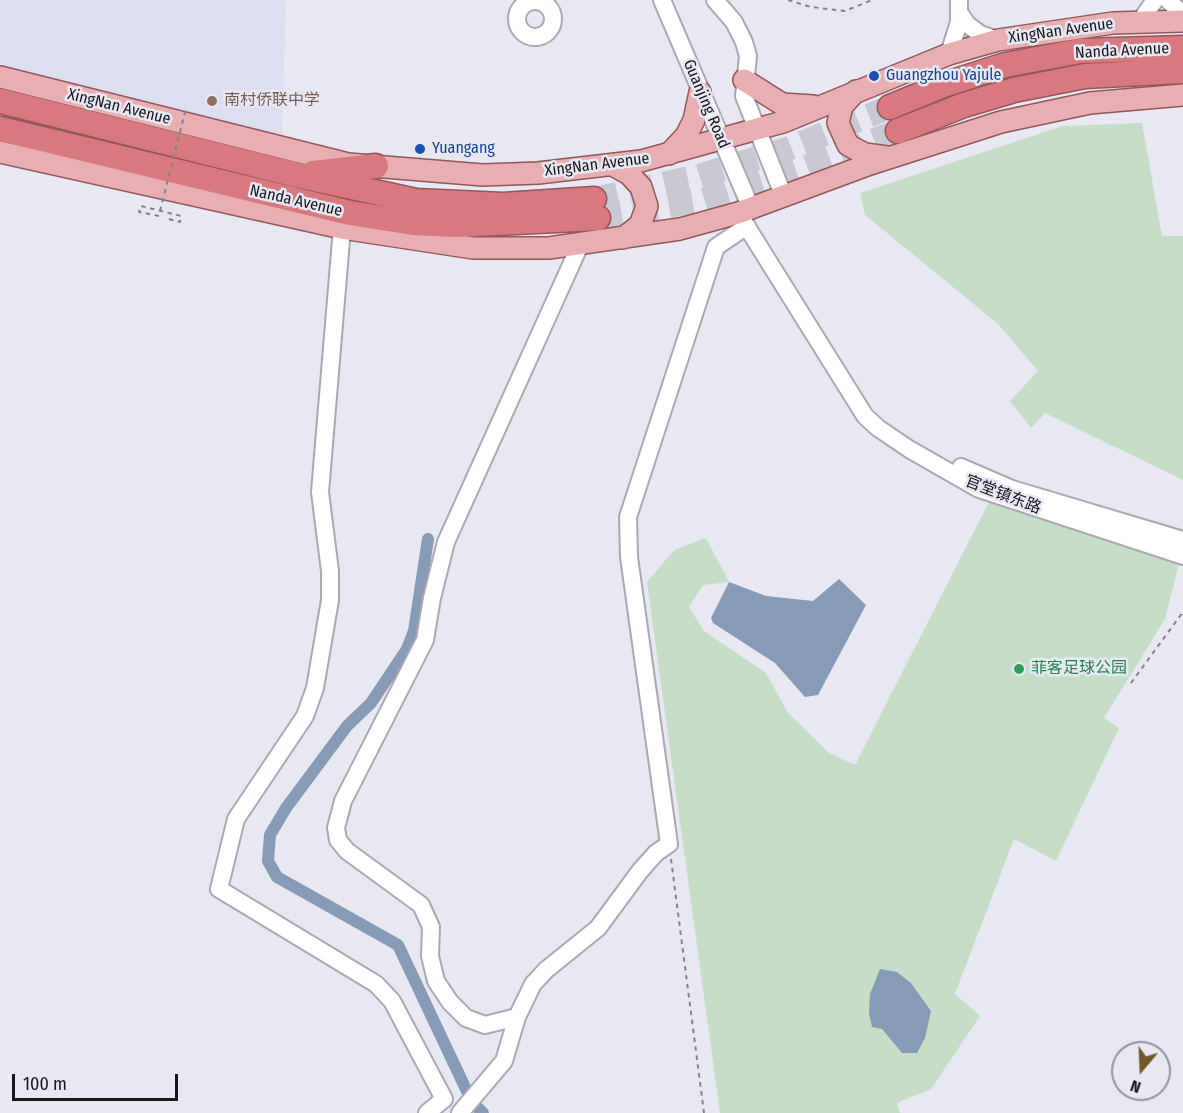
<!DOCTYPE html>
<html>
<head>
<meta charset="utf-8">
<style>
  body { margin:0 }
  #map { position:relative; width:1183px; height:1113px; overflow:hidden; background:#e8e8f3; font-family:"Fira Sans Condensed",sans-serif }
  canvas { display:block }
  .north { position:absolute; left:1111px; top:1041px; width:60px; height:60px; box-sizing:border-box; background:#e8e8f3; border:2px solid #94949d; border-radius:50%; rotate:199deg; font-size:16px; font-weight:700; line-height:24px; text-align:center; color:#17171b }
  .north::after { content:''; display:block; margin:auto; width:21px; height:27px; background:#705a2a; clip-path:polygon(50% 0,100% 100%,50% 72%,0 100%) }
  .scale { position:absolute; left:12px; top:1074px; width:166px; height:27px; box-sizing:border-box; border:3px solid #17171b; border-top:0; padding-left:8px; font-size:18px; line-height:21px; white-space:nowrap; color:#17171b; -webkit-text-stroke:4px #e8e8f3; paint-order:stroke }
</style>
</head>
<body>
<div id="map">
<canvas width="1183" height="1113"></canvas>
<div class="north">N</div>
<div class="scale">100 m</div>
</div>
<script>
const c = document.querySelector('canvas').getContext('2d');
c.lineJoin = 'round';
function fill(path, color) { c.fillStyle = color; c.fill(path, 'evenodd'); }
const toPath = rows => new Path2D(rows.map(r => 'M' + r).join(''));
function strokePath(path, color, width, dash) { c.strokeStyle = color; c.lineWidth = width; c.lineCap = dash ? 'butt' : 'round'; c.setLineDash(dash || []); c.stroke(path); }
function write(font, color, halo, rows, align = 'center') {
  c.font = font + ' "Fira Sans Condensed","Noto Sans SC",sans-serif'; c.lineWidth = 5; c.setLineDash([]); c.textBaseline = 'middle'; c.strokeStyle = halo; c.fillStyle = color; for (const [text, x, y, turn = 0] of rows) {
    c.save(); c.translate(x, y); c.rotate((+turn || 0) * Math.PI / 180); c.textAlign = isNaN(turn) ? turn : align; if (halo) c.strokeText(text, 0, 0); c.fillText(text, 0, 0); c.restore();
  }
}
const built = toPath([
  [0,0,286,0,282,137,0,64]
]);
const green = toPath([
  [1142,123,1162,236,1183,236,1183,480,1045,413,1031,428,1010,401,1038,371,998,324,865,215,860,193,1063,126],
  [992,496,1180,560,1165,619,1104,718,1119,728,1056,861,1014,839,955,994,980,1016,931,1089,897,1103,900,1113,720,1113,647,582,674,550,706,538,729,582,703,585,689,607,704,631,766,673,788,713,829,753,855,765]
]);
const water = toPath([
  [839,579,866,605,818,695,805,697,775,663,713,623,711,618,729,582,766,596,813,601],
  [880,969,897,972,911,983,931,1011,925,1038,917,1053,902,1053,882,1029,872,1027,869,1013,870,994]
]);
const canal = toPath([
  [428,539,414,631,407,649,371,703,347,726,286,808,270,835,268,861,277,877,398,945,472,1102,483,1113]
]);
const highwayTunnel = toPath([
  [594,199,699,176,790,148,890,107],
  [598,218,703,200,796,171,898,131]
]);
const path = toPath([
  [788,0,811,7,845,11,872,0],
  [159,216,139,212,141,206,181,216,180,222,165,218],
  [1131,683,1183,612],
  [671,859,704,1113]
]);
const minor = toPath([
  [662,0,751,208],
  [715,0,734,22,744,42,748,56,744,96,784,197],
  [1168,0,1183,15],
  '517 19a18 18 0 1 1 36 0a18 18 0 1 1-36 0Z',
  [959,12,967,24,980,34,998,40],
  [1141,20,1155,0],
  [949,54,959,22,959,0],
  [742,219,865,416,878,428,909,449,979,489,1183,556],
  [342,228,320,492,330,571,330,600,315,688,305,716,236,819,219,889,376,984,392,1001,444,1099,427,1113],
  [961,467,1012,489,1183,540],
  [517,1017,485,1025,466,1018,450,1002,436,981,430,956,431,927,421,905,347,851,338,840,336,828,343,801,425,640,432,598,446,542,580,245],
  [460,1113,504,1061,517,1017,533,984,546,970,598,928,640,871,656,853,669,844,629,557,628,517,716,247,747,226]
]);
const major = toPath([
  [0,77,348,164,483,175,538,173,641,161,757,129,783,122,949,54,998,40,1113,23,1183,21],
  [744,80,782,104,813,106],
  [856,91,842,106,838,123,848,145,865,154,887,157],
  [0,152,342,228,473,248,549,248,680,229,738,213,870,164,1001,122,1090,103,1183,95],
  [669,154,686,136,694,120,700,92],
  [613,165,629,174,641,187,647,206,640,225,623,238]
]);
const highway = toPath([
  [0,101,297,175,416,201,503,205,594,199],
  [890,107,946,84,1005,65,1080,51,1183,48],
  [0,129,350,213,413,223,455,225,598,218],
  [898,131,964,105,1014,90,1085,76,1183,71],
  [313,173,376,166]
]);
const pathBridge = toPath([
  [160,211,186,108]
]);
const markers = [
  [874,76,6,"#1a4fb4"],
  [212,101,6,"#8d6e63"],
  [420,149,6,"#1a4fb4"],
  [1019,669,6,"#2e9e5b"]
];
const streetNames = [
  ["XingNan Avenue",1061,31,-8],
  ["Nanda Avenue",1122,51,-3],
  ["Guanjing Road",706,104,67],
  ["XingNan Avenue",119,107,14],
  ["XingNan Avenue",597,165,-7],
  ["Nanda Avenue",296,201,13],
  ["官堂镇东路",1003,495,21]
];
const transitNames = [
  ["Guangzhou Yajule",886,76],
  ["Yuangang",432,149]
];
const educationNames = [
  ["南村侨联中学",224,101]
];
const leisureNames = [
  ["菲客足球公园",1031,669]
];
fill(built, '#dedef1');
fill(green, '#c6dec7');
fill(water, '#879ab6');
strokePath(canal, '#879ab6', 12);
strokePath(highwayTunnel, '#c9c9d3', 24, [24, 12]);
strokePath(minor, '#aaa9b4', 20);
strokePath(major, '#94575b', 24);
strokePath(highway, '#94575b', 27);
strokePath(path, '#83838a', 2, [4.5, 4.5]);
strokePath(minor, '#fff', 16);
strokePath(major, '#e7afb2', 21);
strokePath(highway, '#d7797e', 24);
strokePath(pathBridge, '#83838a', 2, [4.5, 4.5]);
for (const [x, y, r, color] of markers) { const dot = new Path2D(); dot.arc(x, y, r, 0, 2 * Math.PI); c.fillStyle = color; c.fill(dot); strokePath(dot, '#e8e8f3', 2); }
write('16px', '#17171b', '#e8e8f3', streetNames);
write('16px', '#164399', '#e8e8f3', transitNames, 'left');
write('16px', '#785e54', '#e8e8f3', educationNames, 'left');
write('16px', '#27864d', '#e8e8f3', leisureNames, 'left');
</script>
</body>
</html>
